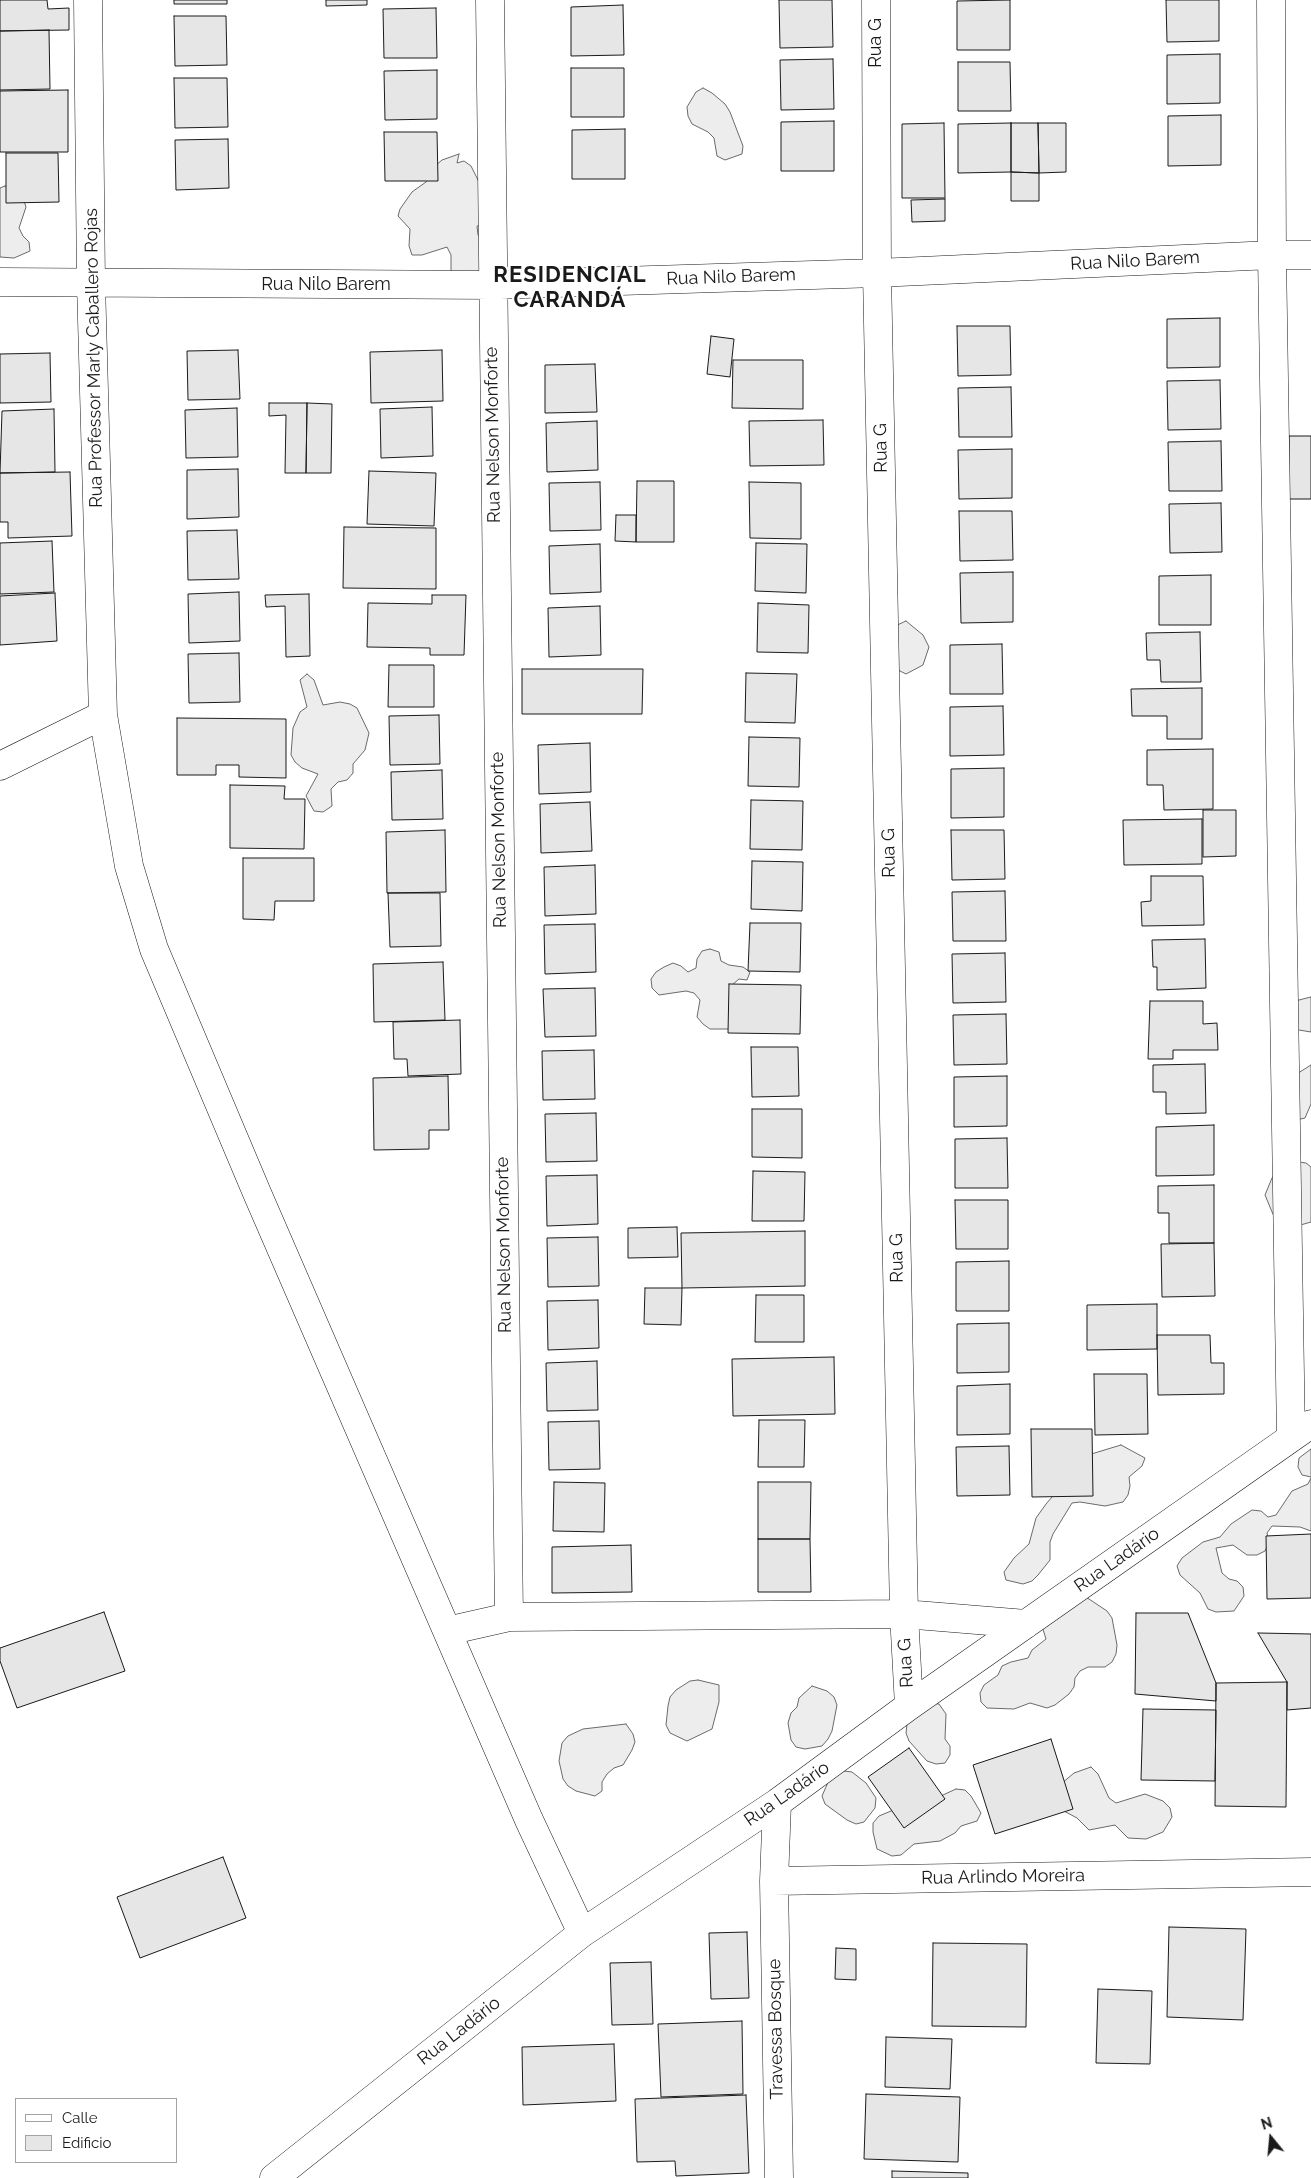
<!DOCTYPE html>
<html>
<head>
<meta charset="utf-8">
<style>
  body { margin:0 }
  #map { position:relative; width:1311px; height:2178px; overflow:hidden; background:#fff; font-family:Raleway,sans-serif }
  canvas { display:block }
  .legend { position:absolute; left:15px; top:2098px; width:162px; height:65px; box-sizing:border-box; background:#fff; border:1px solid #a3a3a3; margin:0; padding:6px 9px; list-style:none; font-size:15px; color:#1a1a1a }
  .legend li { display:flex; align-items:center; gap:10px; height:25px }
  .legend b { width:25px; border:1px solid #a3a3a3 }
  .north { position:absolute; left:1246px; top:2113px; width:50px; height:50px; -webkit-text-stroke:4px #fff; paint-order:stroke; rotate:343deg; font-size:14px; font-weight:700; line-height:20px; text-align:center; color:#1a1a1a }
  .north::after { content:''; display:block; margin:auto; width:18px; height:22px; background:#1a1a1a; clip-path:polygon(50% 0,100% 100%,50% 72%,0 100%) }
</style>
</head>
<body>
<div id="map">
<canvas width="1311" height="2178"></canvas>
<ul class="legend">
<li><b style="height:6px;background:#fff"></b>Calle</li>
<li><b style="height:14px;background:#e6e6e6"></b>Edificio</li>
</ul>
<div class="north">N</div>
</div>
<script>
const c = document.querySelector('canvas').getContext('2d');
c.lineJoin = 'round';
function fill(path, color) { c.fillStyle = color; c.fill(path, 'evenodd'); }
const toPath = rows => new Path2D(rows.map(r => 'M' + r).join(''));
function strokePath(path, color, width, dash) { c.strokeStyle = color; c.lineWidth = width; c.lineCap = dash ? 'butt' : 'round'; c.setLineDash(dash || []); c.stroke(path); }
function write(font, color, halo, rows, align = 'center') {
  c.font = font + ' Raleway,sans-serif'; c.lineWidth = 4; c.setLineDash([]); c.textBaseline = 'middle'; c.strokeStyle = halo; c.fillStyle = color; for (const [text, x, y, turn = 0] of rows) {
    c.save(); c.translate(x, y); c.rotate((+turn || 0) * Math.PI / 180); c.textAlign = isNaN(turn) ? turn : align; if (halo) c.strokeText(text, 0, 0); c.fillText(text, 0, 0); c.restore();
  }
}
const built = toPath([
  [703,88,712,93,725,104,730,112,743,146,742,154,725,160,717,156,714,138,708,132,692,124,688,116,687,107,696,92,703,88],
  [459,154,457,163,464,161,471,166,479,182,493,221,477,226,478,235,483,241,489,259,470,285,451,273,451,255,447,247,422,255,412,255,409,246,410,229,398,216,400,209,412,192,426,182,435,166,442,160,459,154],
  [5,186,14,187,21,192,26,207,19,228,23,236,29,242,30,251,14,258,0,257,0,188,5,186],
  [906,621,923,635,929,647,923,665,906,674,898,670,893,627,906,621],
  [307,674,314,680,323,705,340,702,350,704,357,708,369,733,365,750,353,764,353,773,347,780,338,782,331,789,332,806,323,812,314,811,306,796,318,774,302,768,295,762,291,755,293,728,300,712,307,707,300,680,307,674],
  [710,949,719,952,721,961,729,965,743,967,750,972,747,980,739,979,732,985,738,1015,728,1029,710,1029,703,1024,697,1017,700,1000,694,993,686,991,659,995,652,988,651,979,656,972,664,967,673,963,681,966,688,972,696,968,697,959,702,951,710,949],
  [1311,997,1311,1032,1299,1030,1286,1035,1291,1002,1311,997],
  [1311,1065,1311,1104,1305,1118,1296,1120,1295,1075,1311,1065],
  [1292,1161,1306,1163,1311,1167,1311,1222,1297,1226,1275,1219,1265,1195,1272,1178,1277,1171,1292,1161],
  [1121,1445,1145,1458,1142,1466,1129,1477,1130,1486,1128,1495,1123,1502,1105,1506,1080,1502,1072,1503,1053,1534,1050,1542,1050,1560,1038,1575,1032,1581,1023,1584,1006,1580,1004,1572,1014,1558,1029,1544,1036,1518,1046,1504,1088,1455,1121,1445],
  [1311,1449,1311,1477,1302,1475,1298,1467,1299,1458,1311,1449],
  [1311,1478,1311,1531,1300,1527,1272,1526,1267,1533,1269,1542,1265,1551,1257,1555,1247,1555,1233,1545,1216,1548,1222,1573,1229,1579,1237,1581,1243,1587,1244,1596,1234,1611,1216,1612,1208,1609,1200,1593,1180,1575,1177,1566,1182,1558,1203,1542,1220,1537,1231,1524,1252,1510,1261,1511,1268,1517,1276,1515,1292,1491,1308,1484,1311,1478],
  [1077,1591,1107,1611,1112,1618,1117,1645,1116,1654,1112,1662,1105,1667,1088,1667,1080,1671,1075,1678,1074,1687,1069,1694,1055,1705,1047,1708,1030,1703,1014,1709,987,1708,981,1702,980,1693,984,1685,998,1675,1002,1666,1011,1662,1028,1658,1032,1650,1046,1639,1041,1623,1077,1591],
  [698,1680,719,1685,719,1702,712,1729,687,1741,670,1733,666,1725,668,1706,670,1697,676,1690,690,1681,698,1680],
  [812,1686,827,1691,834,1697,837,1705,832,1731,828,1739,822,1746,805,1749,796,1747,791,1740,788,1723,791,1713,797,1707,799,1698,812,1686],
  [931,1703,939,1704,946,1714,945,1739,950,1746,950,1755,945,1763,936,1764,927,1761,909,1741,906,1733,907,1724,931,1703],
  [626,1724,633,1734,635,1742,632,1750,623,1765,614,1768,607,1774,602,1782,602,1791,595,1796,576,1791,568,1786,563,1779,559,1761,562,1743,568,1736,583,1729,626,1724],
  [1091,1767,1098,1774,1109,1798,1116,1803,1145,1794,1163,1801,1170,1808,1172,1817,1163,1832,1146,1839,1128,1838,1115,1825,1089,1830,1077,1818,1062,1810,1061,1784,1074,1773,1091,1767],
  [844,1771,852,1772,866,1783,876,1798,875,1808,864,1822,856,1824,847,1820,825,1804,822,1796,829,1780,844,1771],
  [956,1789,965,1790,971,1796,981,1813,977,1821,961,1826,955,1833,940,1841,914,1844,901,1855,892,1856,877,1849,873,1832,873,1823,879,1816,903,1806,930,1801,956,1789]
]);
const building = toPath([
  [0,0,47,0,48,9,69,8,69,30,0,31,0,0],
  [174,0,227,0,227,4,174,4,174,0],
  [326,0,367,0,367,5,326,6,326,0],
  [779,0,832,0,833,47,780,48,779,0],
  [1010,0,1010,50,957,50,957,1,1010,0],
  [1166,0,1219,0,1219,41,1167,42,1166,0],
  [623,5,624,55,571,56,571,7,623,5],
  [436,8,437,58,384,58,383,9,436,8],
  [174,16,226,16,227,65,175,66,174,16],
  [49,30,50,89,0,90,0,31,49,30],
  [1220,54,1220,103,1167,104,1167,55,1220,54],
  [833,59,834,109,781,110,780,60,833,59],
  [958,62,1010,62,1011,111,958,111,958,62],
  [571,68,624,68,624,117,571,117,571,68],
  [437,70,437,119,385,120,384,71,437,70],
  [174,78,227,78,228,127,175,128,174,78],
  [68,90,68,152,0,152,0,91,68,90],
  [1221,115,1221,165,1168,166,1168,116,1221,115],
  [834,121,834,171,781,171,781,122,834,121],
  [944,123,945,198,902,198,902,124,944,123],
  [1011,123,1011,172,958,173,958,124,1011,123],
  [1011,123,1038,123,1039,173,1011,172,1011,123],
  [1038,123,1066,123,1066,172,1039,173,1038,123],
  [625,129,625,179,572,179,572,130,625,129],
  [384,132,437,132,438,181,385,181,384,132],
  [228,139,229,188,176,190,175,140,228,139],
  [6,153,58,153,59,202,6,203,6,153],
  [1011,172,1039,173,1039,201,1011,201,1011,172],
  [945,199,945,221,912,222,911,200,945,199],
  [1220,318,1220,367,1167,368,1167,319,1220,318],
  [957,326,1010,326,1011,375,958,376,957,326],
  [711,336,734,339,730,377,707,374,711,336],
  [238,350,240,399,188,400,187,351,238,350],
  [442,350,443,401,371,403,370,352,442,350],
  [50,353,51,402,0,403,0,354,50,353],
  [733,360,803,360,803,409,732,408,733,360],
  [595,364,597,412,545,413,545,365,595,364],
  [1220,380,1221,429,1168,430,1167,381,1220,380],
  [1011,387,1012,437,959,437,958,388,1011,387],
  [269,403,307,403,306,473,285,473,286,415,269,416,269,403],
  [307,403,332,404,331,473,306,473,307,403],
  [432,407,433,456,381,458,380,409,432,407],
  [237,408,238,457,186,458,185,410,237,408],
  [54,409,55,472,0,473,2,411,54,409],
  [823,420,824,465,750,466,749,421,823,420],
  [597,421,598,470,547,472,546,423,597,421],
  [1289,436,1311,436,1311,499,1289,499,1289,436],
  [1221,441,1222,491,1169,491,1168,442,1221,441],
  [1012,449,1012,498,959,499,958,450,1012,449],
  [238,469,239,517,187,519,187,470,238,469],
  [369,471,436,473,434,526,367,524,369,471],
  [70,472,72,536,8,538,8,522,0,522,0,473,70,472],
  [637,481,674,481,674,542,636,542,637,481],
  [600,482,601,530,550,531,549,483,600,482],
  [749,482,801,483,801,539,750,538,749,482],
  [1221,503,1222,552,1170,553,1169,504,1221,503],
  [959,511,1012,511,1013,560,960,561,959,511],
  [616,515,636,515,636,542,615,541,616,515],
  [344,527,436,528,436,589,343,588,344,527],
  [237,530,239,579,188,580,187,531,237,530],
  [52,541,54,592,0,594,0,543,52,541],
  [756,543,807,544,806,593,755,591,756,543],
  [600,544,601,592,550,594,549,546,600,544],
  [1013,572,1013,622,961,623,960,573,1013,572],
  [1211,575,1211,625,1159,625,1159,576,1211,575],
  [239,592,240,641,189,643,188,594,239,592],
  [55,593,57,641,0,645,0,596,55,593],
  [309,594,310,656,286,657,285,606,266,607,265,595,309,594],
  [432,595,466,595,464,655,430,655,430,648,367,647,368,603,432,604,432,595],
  [758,603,809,605,808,653,757,652,758,603],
  [600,606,601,655,549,657,548,608,600,606],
  [1200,632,1201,682,1161,682,1160,660,1147,660,1146,633,1200,632],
  [1002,644,1003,694,950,694,950,645,1002,644],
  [239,653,240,702,189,703,188,654,239,653],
  [389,665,434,665,434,707,388,707,389,665],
  [522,669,643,669,642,714,522,714,522,669],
  [746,673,797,674,795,723,745,722,746,673],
  [1202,688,1202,739,1167,739,1167,716,1132,716,1131,689,1202,688],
  [1003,706,1004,755,950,756,950,707,1003,706],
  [439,715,440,764,390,765,389,716,439,715],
  [177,718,286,719,286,778,239,777,239,765,216,765,216,775,177,775,177,718],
  [749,737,800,738,799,787,748,786,749,737],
  [590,743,591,792,539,794,538,745,590,743],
  [1213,749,1213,809,1164,810,1163,785,1147,785,1147,750,1213,749],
  [1004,768,1004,817,951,818,951,769,1004,768],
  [442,770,443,819,392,820,391,772,442,770],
  [230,785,285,786,284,799,305,799,304,849,230,848,230,785],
  [751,800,803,801,802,850,750,849,751,800],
  [590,802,592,851,541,853,540,804,590,802],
  [1203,810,1236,810,1236,856,1203,857,1203,810],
  [1202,819,1202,864,1124,865,1123,820,1202,819],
  [445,830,446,892,387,893,386,832,445,830],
  [951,830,1004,830,1005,879,952,880,951,830],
  [243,858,314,858,314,901,275,901,274,920,243,919,243,858],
  [752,861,803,862,802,911,751,909,752,861],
  [595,865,596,914,545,916,544,867,595,865],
  [1151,876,1203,876,1204,925,1142,926,1141,902,1151,901,1151,876],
  [1005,891,1006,941,953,941,952,892,1005,891],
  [388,893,440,893,441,946,390,947,388,893],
  [750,923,801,923,800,972,748,971,750,923],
  [595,924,596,972,545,974,544,925,595,924],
  [1205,939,1206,988,1157,990,1157,967,1153,967,1152,940,1205,939],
  [1005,953,1006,1002,953,1003,952,954,1005,953],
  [443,962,445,1020,374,1022,373,964,443,962],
  [729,984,801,985,800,1034,728,1033,729,984],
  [595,988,596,1036,545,1037,543,989,595,988],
  [1150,1001,1203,1001,1203,1024,1217,1023,1218,1050,1173,1050,1173,1059,1148,1059,1150,1001],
  [1006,1014,1007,1064,954,1065,953,1015,1006,1014],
  [460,1020,461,1074,408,1076,407,1059,394,1059,393,1022,460,1020],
  [751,1047,798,1047,799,1096,752,1097,751,1047],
  [594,1050,595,1099,543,1100,542,1051,594,1050],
  [1205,1064,1206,1113,1166,1114,1166,1092,1153,1092,1153,1065,1205,1064],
  [448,1076,449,1130,429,1130,429,1149,374,1150,373,1078,448,1076],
  [1007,1076,1007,1126,954,1127,954,1077,1007,1076],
  [752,1109,802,1109,802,1158,752,1157,752,1109],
  [596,1113,597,1161,546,1162,545,1114,596,1113],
  [1214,1125,1214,1175,1156,1176,1156,1127,1214,1125],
  [1007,1138,1008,1188,955,1188,955,1139,1007,1138],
  [753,1171,805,1172,804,1221,752,1221,753,1171],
  [597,1175,598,1224,547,1226,546,1176,597,1175],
  [1214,1185,1214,1243,1169,1243,1169,1213,1158,1213,1158,1186,1214,1185],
  [955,1200,1008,1200,1008,1249,956,1249,955,1200],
  [677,1227,678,1257,628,1258,628,1228,677,1227],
  [805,1231,805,1286,682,1288,681,1233,805,1231],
  [598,1237,599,1286,548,1287,547,1238,598,1237],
  [1214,1243,1215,1296,1162,1297,1161,1244,1214,1243],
  [1009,1261,1009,1311,956,1311,956,1262,1009,1261],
  [645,1288,682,1288,681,1325,644,1324,645,1288],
  [756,1295,804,1295,804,1342,755,1342,756,1295],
  [598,1300,599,1348,548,1350,547,1301,598,1300],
  [1157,1304,1157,1349,1087,1350,1087,1305,1157,1304],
  [1009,1323,1009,1372,957,1373,957,1324,1009,1323],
  [1157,1335,1210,1335,1211,1363,1224,1363,1224,1394,1158,1395,1157,1335],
  [834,1357,835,1414,733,1416,732,1359,834,1357],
  [597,1361,598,1410,547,1411,546,1363,597,1361],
  [1094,1374,1147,1374,1148,1434,1095,1435,1094,1374],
  [1010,1384,1010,1434,957,1435,957,1386,1010,1384],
  [759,1420,805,1420,804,1467,758,1467,759,1420],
  [599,1421,600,1469,549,1470,548,1422,599,1421],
  [1031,1429,1092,1429,1093,1496,1032,1497,1031,1429],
  [1009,1446,1010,1495,957,1496,956,1447,1009,1446],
  [554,1482,605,1483,604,1532,553,1531,554,1482],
  [758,1482,811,1482,810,1539,758,1539,758,1482],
  [1311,1534,1311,1598,1267,1599,1266,1536,1311,1534],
  [758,1539,810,1539,811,1592,758,1592,758,1539],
  [631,1545,632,1592,552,1593,552,1547,631,1545],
  [104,1612,125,1671,17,1708,0,1661,0,1648,104,1612],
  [1136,1613,1188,1613,1216,1683,1216,1701,1135,1694,1136,1613],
  [1258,1633,1311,1634,1311,1708,1287,1710,1287,1682,1258,1633],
  [1287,1682,1286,1807,1215,1806,1216,1683,1287,1682],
  [1143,1709,1216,1710,1215,1781,1141,1780,1143,1709],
  [1051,1739,1073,1809,995,1834,973,1765,1051,1739],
  [909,1748,945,1799,904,1828,868,1777,909,1748],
  [223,1857,246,1918,140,1958,117,1897,223,1857],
  [1169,1927,1246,1929,1243,2020,1167,2017,1169,1927],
  [747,1932,749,1998,711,1999,709,1933,747,1932],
  [933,1943,1027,1944,1026,2027,932,2026,933,1943],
  [836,1948,856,1949,856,1980,835,1979,836,1948],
  [651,1962,653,2024,612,2025,610,1963,651,1962],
  [1098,1989,1152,1991,1150,2064,1096,2063,1098,1989],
  [742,2021,743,2094,661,2097,658,2024,742,2021],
  [886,2037,952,2039,950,2089,885,2087,886,2037],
  [614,2044,616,2101,523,2105,522,2047,614,2044],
  [866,2094,960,2097,958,2162,864,2159,866,2094],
  [746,2095,749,2173,676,2176,675,2161,637,2162,635,2099,746,2095],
  [892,2171,968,2173,968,2178,892,2178,892,2171]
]);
const minor = toPath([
  [88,0,91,283,103,715,129,866,154,949,257,1193,529,1820,582,1933],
  [876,0,877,273,904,1614,909,1706],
  [1271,0,1272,255,1291,1438],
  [0,282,492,285,877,273,1272,255,1311,255],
  [0,766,103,715],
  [509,1617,904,1614,1026,1624],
  [447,1631,509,1617,490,0],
  [777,1803,774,1881,1311,1872],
  [774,1881,779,2178],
  [274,2178,582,1933,777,1803,909,1706,1311,1424]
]);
const streetNames = [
  ["Rua G",876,43,-90],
  ["Rua Nilo Barem",1135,261,-3],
  ["Rua Nilo Barem",731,277,-2],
  ["Rua Nilo Barem",326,285],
  ["Rua Professor Marly Caballero Rojas",94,358,-91],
  ["Rua Nelson Monforte",493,435,-91],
  ["Rua G",881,448,-91],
  ["Rua Nelson Monforte",499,840,-91],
  ["Rua G",889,853,-91],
  ["Rua Nelson Monforte",504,1245,-91],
  ["Rua G",897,1258,-91],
  ["Rua Ladário",1117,1560,-35],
  ["Rua G",906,1663,-93],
  ["Rua Ladário",787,1794,-35],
  ["Rua Arlindo Moreira",1003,1877,-1],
  ["Travessa Bosque",776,2029,-91],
  ["Rua Ladário",459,2031,-38]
];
const districtNames = [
  ["RESIDENCIAL",570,275],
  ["CARANDÁ",570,300]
];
fill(built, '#ededed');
strokePath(built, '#6a6a6a', 1);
fill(building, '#e6e6e6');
strokePath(building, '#1a1a1a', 1);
strokePath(minor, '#1a1a1a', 29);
strokePath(minor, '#fff', 28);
write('18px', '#1a1a1a', '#fff', streetNames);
c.letterSpacing = '1px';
write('bold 22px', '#1a1a1a', '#fff', districtNames);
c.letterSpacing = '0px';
</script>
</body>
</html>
